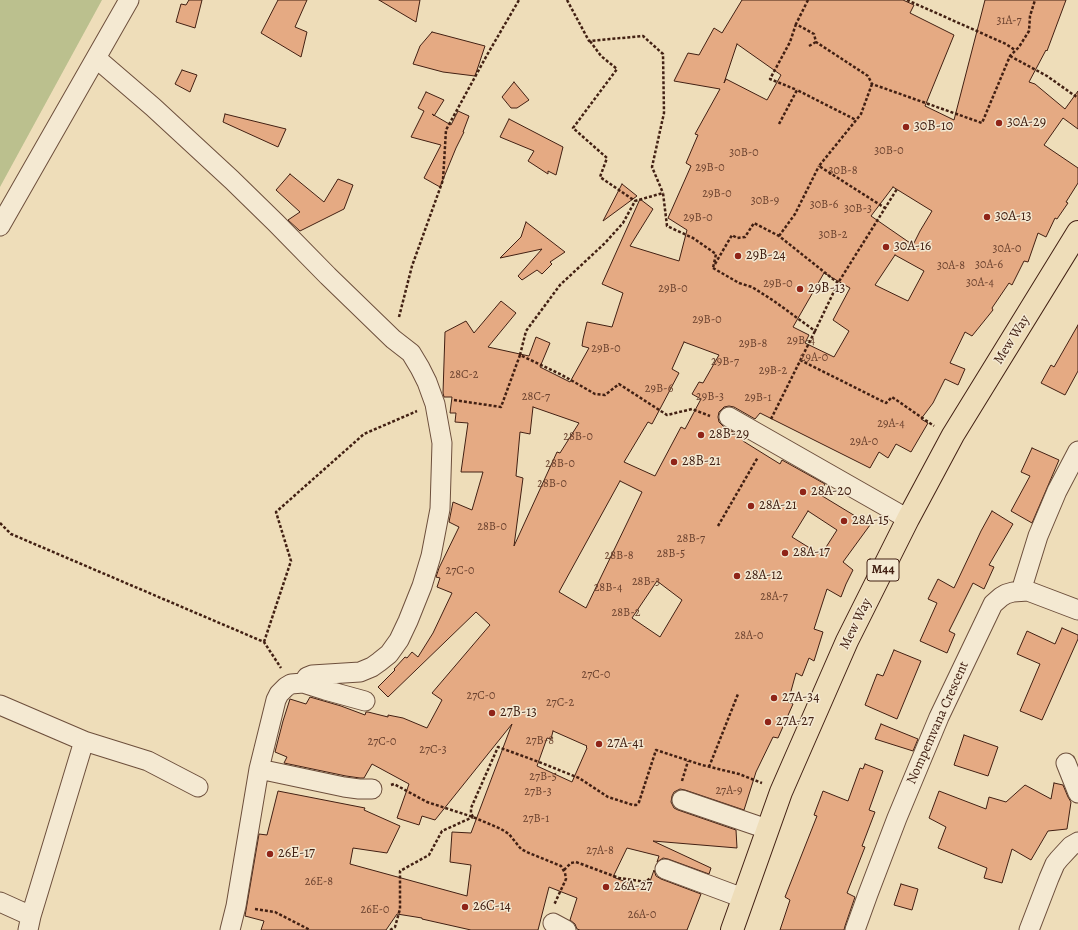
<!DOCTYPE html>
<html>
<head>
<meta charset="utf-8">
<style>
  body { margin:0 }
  canvas { display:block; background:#eeddb9 }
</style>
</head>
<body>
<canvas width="1078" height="930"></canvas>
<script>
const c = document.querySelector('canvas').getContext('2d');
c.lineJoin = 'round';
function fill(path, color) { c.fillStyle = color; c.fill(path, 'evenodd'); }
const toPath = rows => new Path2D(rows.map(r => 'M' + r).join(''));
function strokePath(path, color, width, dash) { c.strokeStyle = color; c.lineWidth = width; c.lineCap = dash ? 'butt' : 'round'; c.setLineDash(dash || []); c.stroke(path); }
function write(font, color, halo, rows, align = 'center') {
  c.font = font + ' Alegreya,serif'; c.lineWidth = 3; c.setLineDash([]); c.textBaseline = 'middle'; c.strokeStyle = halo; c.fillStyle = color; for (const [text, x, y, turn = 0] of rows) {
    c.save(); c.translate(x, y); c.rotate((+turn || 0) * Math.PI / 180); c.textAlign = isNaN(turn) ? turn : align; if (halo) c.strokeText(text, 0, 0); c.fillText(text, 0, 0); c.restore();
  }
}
const green = toPath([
  [0,0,102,0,0,187]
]);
const building = toPath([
  [189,0,202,0,195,28,176,22,181,4,186,5,189,0],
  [278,0,307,0,295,27,307,32,301,57,261,33,278,0],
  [379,0,420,0,416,22,379,0],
  [742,0,903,0,914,5,910,13,954,35,925,106,954,120,985,0,1066,0,1047,51,1046,50,1029,82,1035,84,1065,109,1078,91,1078,129,1063,118,1044,145,1078,168,1078,183,1066,202,1068,203,1057,219,1055,218,1046,237,1038,233,1028,262,1024,261,1012,285,1009,283,992,308,993,310,972,336,965,332,950,363,965,369,958,385,945,379,933,403,921,419,928,423,911,452,896,444,888,458,879,452,870,468,760,413,755,419,734,407,729,406,724,407,719,412,718,417,719,422,724,427,744,438,743,441,780,464,782,460,825,484,819,494,870,525,843,562,853,570,846,584,841,597,827,589,814,629,823,632,814,661,809,658,802,676,796,673,788,702,793,704,778,738,773,737,756,772,744,810,685,790,680,789,674,792,672,796,671,802,674,808,678,810,736,830,737,848,653,841,711,868,709,874,668,859,663,858,657,862,659,856,627,848,613,877,647,890,654,870,656,876,661,879,701,894,687,930,580,930,577,929,575,924,570,920,577,898,549,887,538,930,471,930,422,919,422,918,397,914,386,930,261,930,264,921,245,916,259,834,267,835,278,791,365,808,364,810,400,826,387,853,353,848,350,864,467,896,471,865,450,862,452,832,471,833,512,724,435,820,422,816,419,825,397,818,409,784,372,764,364,778,360,778,346,776,284,763,287,757,275,752,283,721,290,699,306,704,310,697,341,706,365,715,366,712,368,712,388,717,388,715,403,718,427,728,442,700,432,693,490,625,476,612,388,697,378,687,395,670,394,669,405,657,407,658,412,652,418,657,433,633,452,593,437,587,440,578,436,577,439,568,459,527,449,522,453,502,472,510,483,472,461,472,468,423,455,422,456,413,450,413,452,397,444,397,443,393,445,332,466,321,474,333,501,301,516,313,488,347,529,356,536,337,550,343,540,367,570,382,589,348,582,346,583,339,587,322,612,327,623,293,602,284,640,199,653,209,630,246,679,261,687,230,668,218,691,166,686,163,698,135,695,134,720,89,674,81,688,53,699,55,714,28,722,33,742,0],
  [737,44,781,75,767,100,726,79,724,83,737,44],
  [893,187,932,211,920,231,913,245,871,216,893,187],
  [895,255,924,271,908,301,875,285,895,255],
  [824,273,850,288,833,320,849,331,834,357,805,343,809,335,793,327,824,273],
  [684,342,719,355,703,383,699,382,692,394,701,399,685,429,681,427,655,476,624,462,648,422,652,424,679,373,672,369,684,342],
  [533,407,579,423,560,453,557,452,514,546,523,478,516,476,520,432,530,434,533,407],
  [620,481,642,492,586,608,559,592,620,481],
  [808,511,837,530,821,555,792,537,808,511],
  [657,581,682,600,660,637,632,618,657,581],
  [553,731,587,746,586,747,587,748,572,782,537,766,547,738,551,739,553,731],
  [432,32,485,46,475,76,443,72,413,64,420,46,432,32],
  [182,70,197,75,190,92,175,84,182,70],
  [514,82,529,100,517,108,511,108,502,97,514,82],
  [426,92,444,100,434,116,432,114,451,125,458,111,469,116,463,132,464,132,456,148,440,187,424,178,441,145,411,137,424,111,418,108,426,92],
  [225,114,286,129,278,147,223,122,225,114],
  [509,119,563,147,556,175,548,171,548,174,528,161,534,151,500,137,509,119],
  [290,174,324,202,338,179,353,185,344,209,300,231,288,220,300,212,276,190,290,174],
  [622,184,637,196,603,221,622,184],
  [526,222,565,252,550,262,552,264,542,274,537,270,522,280,518,276,542,249,500,258,521,237,526,222],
  [1078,325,1078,371,1065,395,1041,383,1051,365,1054,367,1078,325],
  [1032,448,1059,460,1032,523,1011,511,1030,476,1021,472,1032,448],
  [992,511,1013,524,989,565,994,567,984,589,973,583,949,631,955,634,947,653,920,641,937,603,928,599,938,579,954,588,981,531,992,511],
  [1062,628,1078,635,1078,639,1042,720,1020,711,1040,664,1017,654,1027,631,1055,644,1062,628],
  [894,650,921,661,897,719,865,705,877,674,883,676,894,650],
  [881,724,918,739,913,751,875,739,881,724],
  [964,735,998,747,988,776,954,765,964,735],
  [865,764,883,771,869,810,875,812,862,846,865,847,847,893,855,897,845,926,844,930,780,930,790,900,785,897,817,816,814,815,823,791,848,801,860,768,863,769,865,764],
  [1054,783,1063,785,1068,797,1071,802,1067,829,1048,831,1031,860,1012,849,1002,883,984,878,987,868,938,848,946,827,929,818,939,791,986,809,989,797,1006,802,1025,785,1051,799,1054,783],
  [901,884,918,889,912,910,894,905,901,884]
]);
const path = toPath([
  [567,0,589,41,643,36,663,54,664,113,652,167,663,193],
  [808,0,796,24,814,34,816,42,868,76,872,84,982,123,1010,56,1019,47,1029,31,1030,16,1035,0],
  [907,0,1006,44,1015,50],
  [796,24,790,42,770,79,797,90],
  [590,41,601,56,617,69,573,128,607,158,600,177,635,201],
  [809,46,816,42],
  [1010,56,1047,76,1078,98],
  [872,84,861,114,819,166,885,208],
  [779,124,797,90,856,120],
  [779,236,795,214,819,166],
  [715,264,732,235,737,238,745,237,754,223,779,236,838,283,897,189],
  [713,268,739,283,752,287,774,301,815,331,838,283],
  [399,317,412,266,443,180,446,130,487,55,519,0],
  [520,355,526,331,560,285,605,243,623,223,635,201,663,193,667,226,693,238,716,254,713,268],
  [800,360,886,403,892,397,934,426],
  [454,400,501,407,520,355,562,375,595,394,605,395,619,384,667,415,692,409,710,416],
  [771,419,815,331],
  [0,523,11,534,264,642,281,668],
  [718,526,758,457],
  [264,642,291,561,276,512,364,434,417,411],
  [709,767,738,694],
  [682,781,688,761],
  [391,785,394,784,427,802,473,817,501,829,509,834,521,849,529,853,561,866,565,873,566,879,554,905],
  [473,817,471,813,471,808,498,747,539,762,579,778,608,797,633,805,636,805,639,802,656,750,702,765,739,774,762,783],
  [564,870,571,863,576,862,619,878,646,882,650,878],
  [255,909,275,912,310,930],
  [390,930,395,927,400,909,400,871,429,855,442,831,473,817]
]);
const minor = toPath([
  [96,58,153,107,232,180,276,223,328,276,393,339,411,353,420,368,427,382,435,404,442,443,440,509,431,556,422,586,408,621,399,640,389,654,379,662,372,667,360,672,312,675,307,677,303,683],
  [0,226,129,0],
  [729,417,908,519],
  [1021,591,1038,536,1057,491,1078,451],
  [0,705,84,741,31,916,28,930],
  [84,741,148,761,198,787],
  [1066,763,1078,793],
  [259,769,276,700,279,694,286,687,291,684,303,683,325,690,365,701],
  [682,800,767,829],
  [665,869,743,898],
  [0,902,31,916],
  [553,923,566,930],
  [230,930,236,906,259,769,344,787,359,789,372,789],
  [855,930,868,894,897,818,939,717,993,604,1001,597,1006,594,1013,592,1028,591,1078,610],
  [1029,930,1049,878,1055,864,1059,859,1071,846,1078,842]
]);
const major = toPath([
  [732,930,781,792,847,641,908,519,953,435,1078,232]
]);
const markers = [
  [999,123,4,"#8f2418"],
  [906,127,4,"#8f2418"],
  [987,217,4,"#8f2418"],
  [886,247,4,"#8f2418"],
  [738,256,4,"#8f2418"],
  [800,289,4,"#8f2418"],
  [701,435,4,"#8f2418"],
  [674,462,4,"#8f2418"],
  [803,492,4,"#8f2418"],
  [751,506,4,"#8f2418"],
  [844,521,4,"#8f2418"],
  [785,553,4,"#8f2418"],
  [737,576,4,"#8f2418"],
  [774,698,4,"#8f2418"],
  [492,713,4,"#8f2418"],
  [768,722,4,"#8f2418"],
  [599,744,4,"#8f2418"],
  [270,854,4,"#8f2418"],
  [606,887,4,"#8f2418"],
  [465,907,4,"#8f2418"]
];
const numberNames = [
  ["31A-7",1009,21],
  ["30B-0",889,151],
  ["30B-0",744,153],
  ["29B-0",710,168],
  ["30B-8",843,171],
  ["29B-0",717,194],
  ["30B-9",765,201],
  ["30B-6",824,205],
  ["30B-3",858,209],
  ["29B-0",698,218],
  ["30B-2",833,235],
  ["30A-0",1007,249],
  ["30A-6",989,265],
  ["30A-8",951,266],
  ["30A-4",980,283],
  ["29B-0",778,284],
  ["29B-0",673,289],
  ["29B-0",707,320],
  ["29B-4",801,341],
  ["29B-8",753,344],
  ["29B-0",606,349],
  ["29A-0",814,358],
  ["29B-7",725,362],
  ["29B-2",773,371],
  ["28C-2",464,375],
  ["29B-6",659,389],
  ["28C-7",536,397],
  ["29B-3",710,397],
  ["29B-1",758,398],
  ["29A-4",891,424],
  ["28B-0",578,437],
  ["29A-0",864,442],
  ["28B-0",560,464],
  ["28B-0",552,484],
  ["28B-0",492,527],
  ["28B-7",691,539],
  ["28B-5",671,554],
  ["28B-8",619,556],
  ["27C-0",460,571],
  ["28B-3",646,582],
  ["28B-4",608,588],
  ["28A-7",774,597],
  ["28B-2",626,613],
  ["28A-0",749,636],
  ["27C-0",596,675],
  ["27C-0",481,696],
  ["27C-2",560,703],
  ["27B-8",540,741],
  ["27C-0",382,742],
  ["27C-3",433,750],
  ["27B-5",543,777],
  ["27A-9",729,791],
  ["27B-3",538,792],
  ["27B-1",536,819],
  ["27A-8",600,851],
  ["26E-8",319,882],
  ["26E-0",375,910],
  ["26A-0",642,915]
];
const shields = [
  [883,570,32]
];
const shieldNames = [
  ["M44",883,570]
];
const poiNames = [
  ["30A-29",1007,123],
  ["30B-10",914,127],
  ["30A-13",995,217],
  ["30A-16",894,247],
  ["29B-24",746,256],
  ["29B-13",808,289],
  ["28B-29",709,435],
  ["28B-21",682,462],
  ["28A-20",811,492],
  ["28A-21",759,506],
  ["28A-15",852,521],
  ["28A-17",793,553],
  ["28A-12",745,576],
  ["27A-34",782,698],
  ["27B-13",500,713],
  ["27A-27",776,722],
  ["27A-41",607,744],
  ["26E-17",278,854],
  ["26A-27",614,887],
  ["26C-14",473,907]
];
const streetNames = [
  ["Mew Way",1012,340,-58],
  ["Mew Way",856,624,-64],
  ["Nompemvana Crescent",938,723,-66]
];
fill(green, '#bbc08e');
fill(building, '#e5aa83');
strokePath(building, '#422013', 1);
strokePath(minor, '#6d4f3c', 21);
strokePath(major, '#422013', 24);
strokePath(path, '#422013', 2.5, [3, 2]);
strokePath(minor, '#f4e9d2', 19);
strokePath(major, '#eeddb9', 22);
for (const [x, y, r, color] of markers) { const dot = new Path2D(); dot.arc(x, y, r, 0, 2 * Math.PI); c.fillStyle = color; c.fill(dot); strokePath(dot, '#f4e9d2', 1.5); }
write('12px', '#6b422f', null, numberNames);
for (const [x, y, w] of shields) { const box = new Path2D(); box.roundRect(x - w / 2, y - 11, w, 22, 3); c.fillStyle = '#f4e9d2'; c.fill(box); strokePath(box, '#422013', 1); }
write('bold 13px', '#422013', null, shieldNames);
write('14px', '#422013', '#f4e9d2', poiNames, 'left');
write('14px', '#422013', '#f4e9d2', streetNames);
</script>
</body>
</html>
